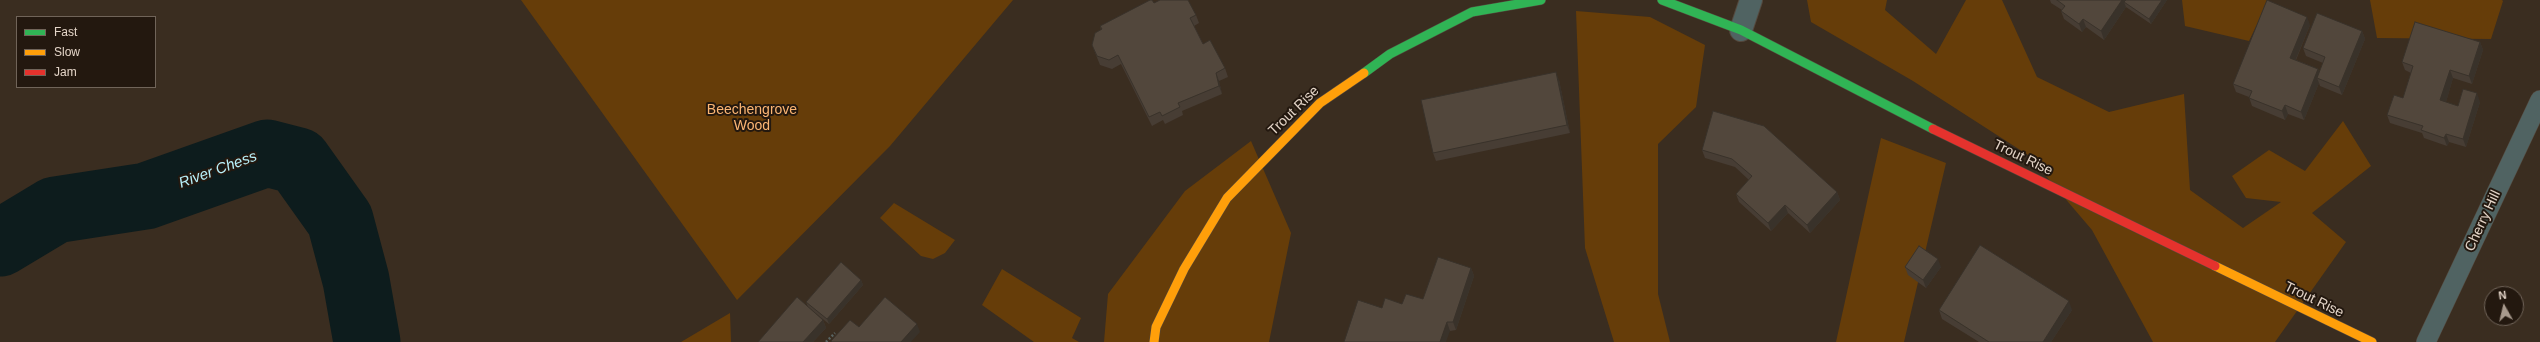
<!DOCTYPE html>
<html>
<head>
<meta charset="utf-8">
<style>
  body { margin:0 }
  #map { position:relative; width:2540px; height:342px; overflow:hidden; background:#3a2d20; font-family:Arial,sans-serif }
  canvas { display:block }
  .legend { position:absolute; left:16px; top:16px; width:140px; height:72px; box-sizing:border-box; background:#23180f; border:1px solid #706459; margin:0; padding:5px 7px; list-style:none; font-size:12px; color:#e4d5c8 }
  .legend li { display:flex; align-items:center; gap:8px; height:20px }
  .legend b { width:20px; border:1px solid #706459 }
  .north { position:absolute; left:2484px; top:286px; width:40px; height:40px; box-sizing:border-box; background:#23180f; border:1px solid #706459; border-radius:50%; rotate:352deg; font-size:11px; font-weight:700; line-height:16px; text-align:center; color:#e4d5c8 }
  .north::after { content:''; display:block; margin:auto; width:14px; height:18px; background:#a89a8d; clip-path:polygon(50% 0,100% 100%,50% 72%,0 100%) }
</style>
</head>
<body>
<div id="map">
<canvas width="2540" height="342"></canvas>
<ul class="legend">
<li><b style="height:5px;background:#30b455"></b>Fast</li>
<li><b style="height:5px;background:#ff9f0a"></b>Slow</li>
<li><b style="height:5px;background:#e5322d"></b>Jam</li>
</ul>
<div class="north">N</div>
</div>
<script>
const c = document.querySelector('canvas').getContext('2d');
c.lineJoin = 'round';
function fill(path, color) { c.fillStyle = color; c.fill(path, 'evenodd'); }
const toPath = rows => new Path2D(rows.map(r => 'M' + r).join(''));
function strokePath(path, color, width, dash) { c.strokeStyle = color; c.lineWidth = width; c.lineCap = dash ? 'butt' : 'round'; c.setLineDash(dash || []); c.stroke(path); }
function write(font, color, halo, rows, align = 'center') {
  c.font = font + ' Arial,sans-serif'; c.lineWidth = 4; c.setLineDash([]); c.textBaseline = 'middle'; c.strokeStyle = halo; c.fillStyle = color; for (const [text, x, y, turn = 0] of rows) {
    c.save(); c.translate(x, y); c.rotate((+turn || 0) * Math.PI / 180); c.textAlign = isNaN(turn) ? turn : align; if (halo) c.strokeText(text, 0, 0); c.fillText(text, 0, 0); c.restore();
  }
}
const green = toPath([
  [521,0,1013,0,890,146,737,300],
  [1807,0,1887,0,1885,10,1936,54,1966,0,2002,0,2037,77,2109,112,2184,94,2190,190,2243,228,2281,202,2246,198,2232,176,2269,150,2305,171,2343,121,2371,166,2312,213,2346,242,2275,342,2153,342,2092,230,2028,155,1913,81,1811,22],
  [2182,0,2269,0,2249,41,2185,26],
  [2370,0,2502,0,2503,1,2491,39,2377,38],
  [1576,11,1650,17,1705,45,1696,107,1658,144,1658,294,1670,342,1614,342,1585,248],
  [1881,138,1946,163,1904,342,1836,342],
  [1251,141,1291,233,1269,342,1104,342,1108,294,1185,191],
  [894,203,955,240,945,253,933,259,921,256,880,218],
  [1002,269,1081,318,1072,338,1079,342,1034,342,982,305],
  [730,313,731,342,681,342]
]);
const stream = toPath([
  [360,302,394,342]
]);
const river = toPath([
  [0,243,55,210,146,196,267,153,298,161,340,220,356,280,367,342]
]);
const path = toPath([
  [826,342,835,333]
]);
const lane = toPath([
  [2426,342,2540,100]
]);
const street = toPath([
  [1741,30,1751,0]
]);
const fast = toPath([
  [1662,0,1741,30,1933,129],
  [1364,73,1390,54,1472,12,1541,0]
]);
const slow = toPath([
  [2215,266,2372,342],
  [1154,342,1156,327,1184,269,1227,198,1320,103,1364,73]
]);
const jam = toPath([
  [1933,129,2215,266]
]);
const wall = toPath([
  [2050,0,2167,0,2151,24,2126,7,2104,40,2086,27,2082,32,2064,19,2061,11,2062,10,2051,3],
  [1154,3,1196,15,1199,23,1194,26,1203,44,1225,68,1228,77,1219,81,1222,94,1182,111,1183,115,1165,124,1163,120,1152,126,1121,64,1112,69,1100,65,1092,45,1101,30,1100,26],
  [2310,25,2296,60,2318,69,2319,72,2323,63,2306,56,2303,48,2362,31,2365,39,2342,95,2320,86,2319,83,2304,120,2288,114,2285,120,2252,106,2249,97,2236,92,2233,84],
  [2480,42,2483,50,2472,84,2453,78,2446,102,2458,106,2480,102,2466,147,2449,142,2447,146,2424,138,2422,133,2390,123,2387,115,2403,98,2411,73,2405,70,2402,62],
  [1559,80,1570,133,1436,161,1433,153],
  [1713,111,1837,192,1840,200,1810,233,1788,213,1771,231,1739,202,1736,194,1749,180,1735,167,1705,158,1702,150],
  [1905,267,1941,267,1926,288,1908,275],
  [1471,268,1474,276,1456,330,1450,331,1402,304,1423,299],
  [861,280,863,285,829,324,809,308,823,320,826,328,813,342,758,342,808,307,806,302],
  [1939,310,2072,310,2051,342,1979,342,1942,319]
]);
const shadedWall = toPath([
  [2122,0,2131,0,2124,2,2126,7,2104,40,2101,31],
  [2162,0,2167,0,2151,24,2149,19],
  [2307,17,2310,25,2293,66,2290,58],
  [2083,19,2086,27,2082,32,2079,24],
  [2362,31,2365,39,2342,95,2339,87],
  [2480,42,2483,50,2472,84,2469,76],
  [2318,69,2321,78,2317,78,2319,83,2304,120,2301,112],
  [2450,70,2453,78,2444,109,2440,100],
  [1556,72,1559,80,1570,133,1567,125],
  [1216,73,1219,81,1222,94,1219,86],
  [2477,93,2480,102,2466,147,2463,139],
  [2285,105,2288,114,2285,120,2282,111],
  [2446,134,2449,142,2447,146,2444,138],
  [1837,192,1840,200,1810,233,1807,225],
  [1785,205,1788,213,1771,231,1768,223],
  [1938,259,1941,267,1926,288,1923,280],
  [1471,268,1474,276,1456,330,1453,322],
  [861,280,863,285,829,324,827,319],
  [2069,301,2072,310,2051,342,2043,342],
  [823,320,826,328,813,342,803,342],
  [1447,322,1450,331,1446,342,1440,342],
  [917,324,920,332,911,342,901,342]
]);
const building = toPath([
  [1150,0,1152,0,1154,3,1160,0,1188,0,1196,15,1190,18,1203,44,1210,40,1225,68,1216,73,1219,86,1178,103,1180,107,1162,116,1160,112,1149,117,1118,55,1109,60,1097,56,1092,45,1095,33,1102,29,1100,26,1150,0],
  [2057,0,2122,0,2101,31,2083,19,2079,24,2061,11,2065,6,2057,0],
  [2126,0,2162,0,2149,19,2124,2,2126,0],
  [2267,0,2307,17,2290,58,2318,69,2301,112,2285,105,2282,111,2249,98,2252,91,2233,84,2267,0],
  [2317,13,2362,31,2339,87,2317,78,2325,57,2303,48,2317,13],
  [2415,22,2480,42,2469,76,2450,70,2440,100,2458,106,2463,89,2477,93,2463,139,2446,134,2444,138,2421,130,2423,126,2387,115,2394,95,2403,98,2413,66,2402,62,2415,22],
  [1556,72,1567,125,1433,153,1421,100,1556,72],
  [1713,111,1764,126,1837,192,1807,225,1785,205,1768,223,1736,194,1752,176,1732,159,1702,150,1713,111],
  [1980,245,2069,301,2043,342,1989,342,1939,310,1980,245],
  [1919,246,1938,259,1923,280,1905,267,1919,246],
  [1438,257,1471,268,1453,322,1447,322,1440,342,1344,342,1358,300,1382,308,1385,298,1402,304,1406,294,1423,299,1438,257],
  [841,262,861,280,827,319,806,302,841,262],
  [797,297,823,320,803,342,758,342,797,297],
  [885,297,917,324,901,342,832,342,831,341,850,320,859,327,885,297]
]);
const parkNames = [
  ["Beechengrove",752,110],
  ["Wood",752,126]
];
const streetNames = [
  ["Trout Rise",1294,111,-44],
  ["Trout Rise",2023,158,26],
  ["Cherry Hill",2483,221,-65],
  ["Trout Rise",2314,300,26]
];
const waterNames = [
  ["River Chess",218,170,-20]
];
fill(green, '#663d09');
strokePath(stream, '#0d1c1d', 11);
strokePath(river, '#0d1c1d', 67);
strokePath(lane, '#54483d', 20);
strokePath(street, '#54483d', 24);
strokePath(fast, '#54483d', 10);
strokePath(slow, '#54483d', 10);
strokePath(jam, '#54483d', 10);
strokePath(path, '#596462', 2.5, [2, 2]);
strokePath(lane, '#506362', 19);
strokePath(street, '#506362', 22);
strokePath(fast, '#30b455', 9);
strokePath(slow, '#ff9f0a', 9);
strokePath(jam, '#e5322d', 9);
fill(wall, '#473d34');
fill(shadedWall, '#39322a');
fill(building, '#52473c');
strokePath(building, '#39322a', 1);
write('14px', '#fcb674', '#23180f', parkNames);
write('14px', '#e4d5c8', '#23180f', streetNames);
write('italic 15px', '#b7eff8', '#23180f', waterNames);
</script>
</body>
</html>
